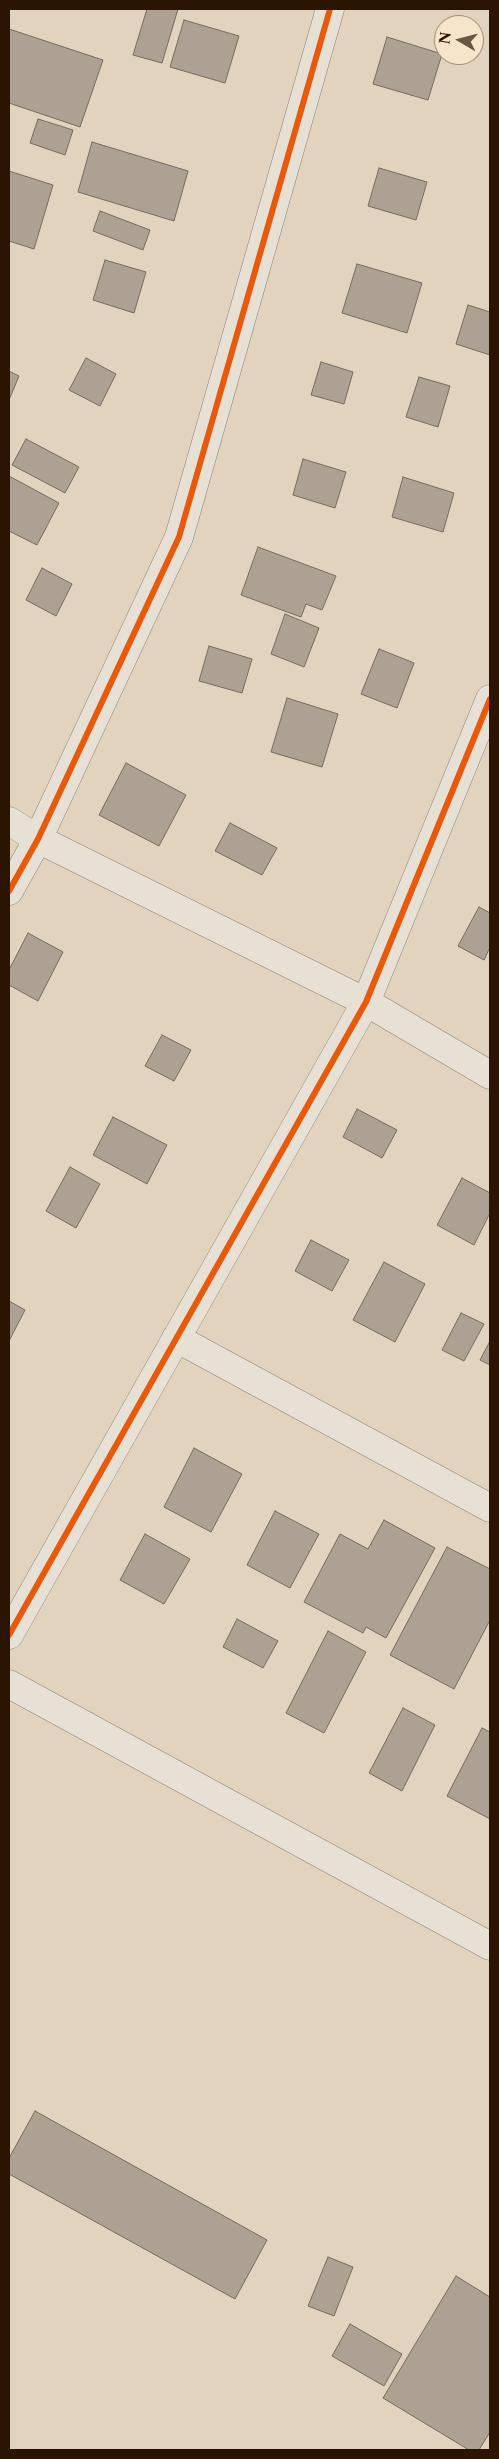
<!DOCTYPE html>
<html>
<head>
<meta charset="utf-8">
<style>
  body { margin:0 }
  #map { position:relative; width:499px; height:2459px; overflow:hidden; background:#e2d3be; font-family:"Libre Caslon Text",serif }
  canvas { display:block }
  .frame { position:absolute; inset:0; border:10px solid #2b1502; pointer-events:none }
  .north { position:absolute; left:434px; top:15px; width:50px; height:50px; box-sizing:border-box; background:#f6e4cb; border:1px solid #a5917b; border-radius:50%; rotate:278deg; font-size:14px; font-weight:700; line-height:20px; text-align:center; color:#2b1502 }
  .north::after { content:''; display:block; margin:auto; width:18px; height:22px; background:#6b5844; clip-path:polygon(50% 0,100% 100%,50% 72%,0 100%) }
</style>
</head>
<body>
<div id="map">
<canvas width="499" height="2459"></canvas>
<div class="frame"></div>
<div class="north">N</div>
</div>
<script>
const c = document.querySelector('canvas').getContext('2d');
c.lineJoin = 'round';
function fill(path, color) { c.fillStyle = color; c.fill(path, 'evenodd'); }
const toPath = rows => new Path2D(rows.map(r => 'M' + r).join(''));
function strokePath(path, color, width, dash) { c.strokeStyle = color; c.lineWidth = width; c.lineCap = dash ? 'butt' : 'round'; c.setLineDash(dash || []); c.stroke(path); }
const building = toPath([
  [147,9,178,9,162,63,133,55,147,9],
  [184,20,239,36,225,83,170,67,184,20],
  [9,29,103,60,80,127,9,103,9,29],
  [387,37,442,54,428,100,373,84,387,37],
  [38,119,73,130,65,155,30,143,38,119],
  [92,142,188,171,174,221,78,192,92,142],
  [379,168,427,182,416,220,368,206,379,168],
  [9,171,53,185,34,249,9,241,9,171],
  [100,211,150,230,143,250,93,231,100,211],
  [105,260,146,272,134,313,93,300,105,260],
  [357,264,422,283,407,333,342,313,357,264],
  [468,305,490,312,490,355,456,344,468,305],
  [86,358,116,374,100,406,69,390,86,358],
  [321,362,353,372,344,404,311,395,321,362],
  [9,371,19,376,9,400,9,371],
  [419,377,450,386,438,427,406,417,419,377],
  [26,439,79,467,65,493,12,465,26,439],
  [303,459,346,472,335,508,293,495,303,459],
  [9,476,59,503,37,545,9,531,9,476],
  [403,477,454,493,443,532,392,517,403,477],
  [258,547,336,576,322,610,306,604,301,617,241,595,258,547],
  [42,568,72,584,56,616,26,600,42,568],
  [285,614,319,628,304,667,271,654,285,614],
  [209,646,252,659,242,693,199,681,209,646],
  [379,649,414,663,397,708,361,694,379,649],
  [287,698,338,714,322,767,271,752,287,698],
  [126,763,186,795,159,846,99,815,126,763],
  [230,823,277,848,262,875,215,851,230,823],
  [479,907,490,913,490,947,484,960,458,946,479,907],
  [28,933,63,952,38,1001,9,985,9,970,28,933],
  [162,1035,191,1050,174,1081,145,1066,162,1035],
  [357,1109,397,1130,382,1158,343,1137,357,1109],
  [113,1117,167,1145,147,1184,93,1155,113,1117],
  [70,1167,100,1184,76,1228,46,1211,70,1167],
  [462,1178,490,1193,490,1213,474,1245,437,1225,462,1178],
  [311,1240,349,1260,332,1291,295,1271,311,1240],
  [384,1262,425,1284,395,1342,353,1320,384,1262],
  [9,1301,25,1310,9,1341,9,1301],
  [461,1313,484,1324,464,1361,442,1350,461,1313],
  [490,1341,490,1365,480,1360,490,1341],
  [194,1448,242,1474,211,1532,164,1507,194,1448],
  [275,1511,319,1534,290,1588,247,1565,275,1511],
  [384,1520,435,1548,386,1638,366,1627,363,1633,304,1602,340,1534,368,1549,384,1520],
  [145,1534,190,1559,164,1604,120,1580,145,1534],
  [447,1547,490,1569,490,1620,454,1689,390,1655,447,1547],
  [237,1619,278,1641,263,1668,223,1647,237,1619],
  [328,1631,366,1652,324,1733,286,1713,328,1631],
  [403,1708,435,1725,402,1791,369,1773,403,1708],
  [482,1728,490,1732,490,1819,447,1796,482,1728],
  [35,2111,267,2240,235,2299,9,2174,9,2158,35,2111],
  [328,2257,353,2267,334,2316,308,2306,328,2257],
  [456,2276,490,2297,490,2432,479,2450,469,2450,383,2398,456,2276],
  [350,2324,402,2354,384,2386,332,2356,350,2324]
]);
const minor = toPath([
  [9,821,38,839,366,1002,490,1075],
  [9,891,38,839,179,537,330,9],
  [176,1338,490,1508],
  [9,1635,366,1002,490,699],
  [9,1684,490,1946]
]);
const cycleway = toPath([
  [9,891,38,839,179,537,330,9],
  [9,1635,366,1002,490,699]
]);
fill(building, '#aca192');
strokePath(building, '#766b5e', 1);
strokePath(minor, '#908576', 29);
strokePath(minor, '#e7e0d5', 28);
strokePath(cycleway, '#e8590c', 6);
</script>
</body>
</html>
